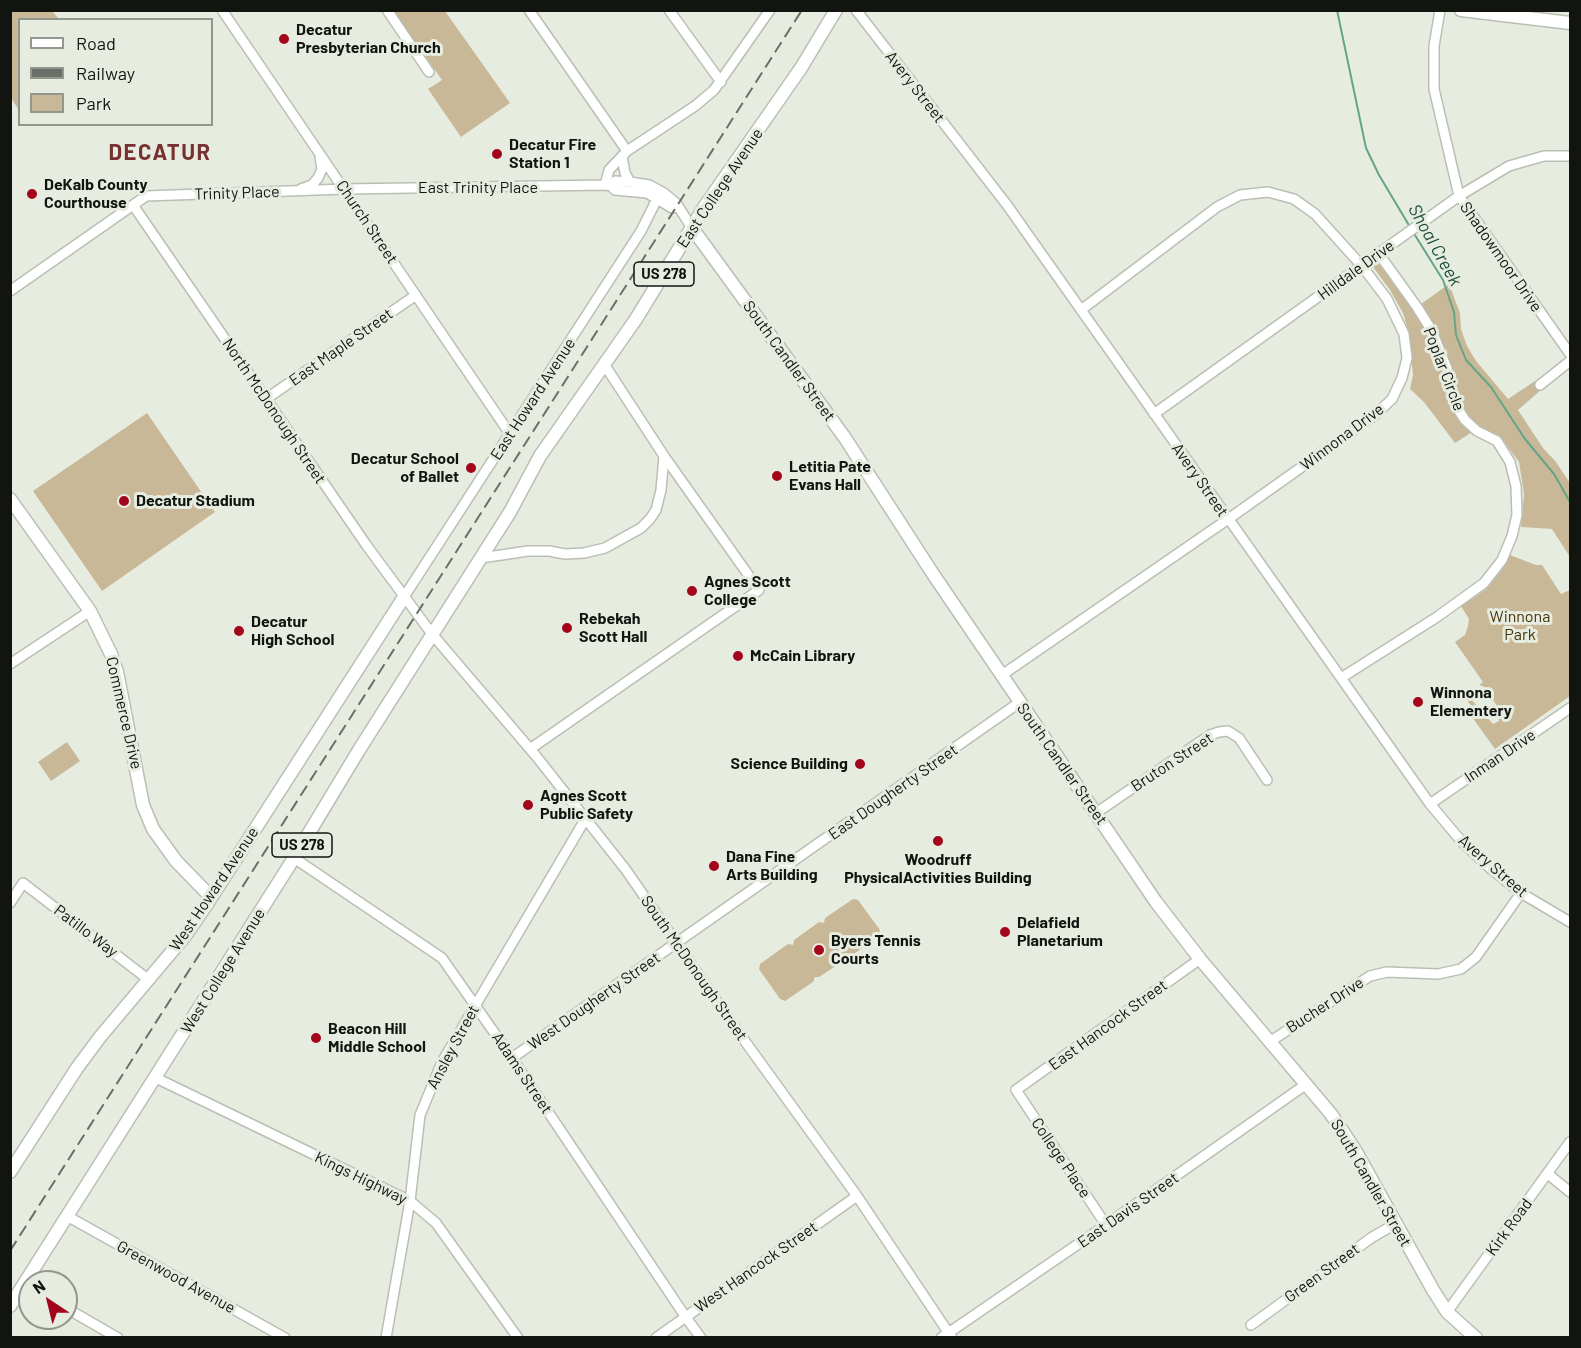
<!DOCTYPE html>
<html>
<head>
<meta charset="utf-8">
<style>
  body { margin:0 }
  #map { position:relative; width:1581px; height:1348px; overflow:hidden; background:#e7ece1; font-family:Barlow,sans-serif }
  canvas { display:block }
  .frame { position:absolute; inset:0; border:12px solid #121410; pointer-events:none }
  .legend { position:absolute; left:18px; top:18px; width:195px; height:108px; box-sizing:border-box; background:#e7ece1; border:2px solid #92968d; margin:0; padding:8px 10px; list-style:none; font-size:18px; color:#121410 }
  .legend li { display:flex; align-items:center; gap:12px; height:30px }
  .legend b { width:30px; border:2px solid #92968d }
  .north { position:absolute; left:18px; top:1270px; width:60px; height:60px; box-sizing:border-box; background:#e7ece1; border:2px solid #92968d; border-radius:50%; rotate:325deg; font-size:16px; font-weight:700; line-height:24px; text-align:center; color:#121410 }
  .north::after { content:''; display:block; margin:auto; width:21px; height:27px; background:#a3061a; clip-path:polygon(50% 0,100% 100%,50% 72%,0 100%) }
</style>
</head>
<body>
<div id="map">
<canvas width="1581" height="1348"></canvas>
<div class="frame"></div>
<ul class="legend">
<li><b style="height:8px;background:#fff"></b>Road</li>
<li><b style="height:8px;background:#6c6f69"></b>Railway</li>
<li><b style="height:16px;background:#c8b897"></b>Park</li>
</ul>
<div class="north">N</div>
</div>
<script>
const c = document.querySelector('canvas').getContext('2d');
c.lineJoin = 'round';
function fill(path, color) { c.fillStyle = color; c.fill(path, 'evenodd'); }
const toPath = rows => new Path2D(rows.map(r => 'M' + r).join(''));
function strokePath(path, color, width, dash) { c.strokeStyle = color; c.lineWidth = width; c.lineCap = dash ? 'butt' : 'round'; c.setLineDash(dash || []); c.stroke(path); }
function write(font, color, halo, rows, align = 'center') {
  c.font = font + ' Barlow,sans-serif'; c.lineWidth = 6; c.setLineDash([]); c.textBaseline = 'middle'; c.strokeStyle = halo; c.fillStyle = color; for (const [text, x, y, turn = 0] of rows) {
    c.save(); c.translate(x, y); c.rotate((+turn || 0) * Math.PI / 180); c.textAlign = isNaN(turn) ? turn : align; if (halo) c.strokeText(text, 0, 0); c.fillText(text, 0, 0); c.restore();
  }
}
const green = toPath([
  [10,11,52,11,59,19,20,20,19,110,11,98],
  [393,11,445,11,510,103,461,137,428,89,442,80],
  [1385,255,1421,304,1449,284,1460,313,1461,329,1467,346,1476,361,1508,399,1535,381,1542,389,1518,410,1543,448,1556,462,1570,483,1570,557,1552,529,1521,527,1524,494,1519,462,1499,435,1472,432,1455,443,1424,402,1410,389,1413,375,1409,334,1403,313,1390,290,1371,264],
  [147,413,215,512,102,591,33,491],
  [1510,555,1536,565,1542,565,1561,594,1570,590,1570,696,1495,749,1467,710,1472,707,1464,696,1469,692,1471,699,1493,724,1499,721,1499,709,1485,687,1479,685,1483,682,1455,642,1465,635,1468,626,1469,619,1461,606,1485,590,1501,571],
  [67,742,80,761,51,781,38,762],
  [853,899,858,900,880,930,879,936,851,956,845,955,845,960,819,977,815,977,813,982,785,1001,780,999,759,969,760,964,788,944,793,945,794,940,819,922,824,923,825,918]
]);
const stream = toPath([
  [1337,10,1366,148,1379,175,1410,227],
  [1413,232,1443,280,1454,312,1456,335,1466,360,1491,387,1525,439,1554,474,1570,502]
]);
const minor = toPath([
  [222,10,510,434],
  [387,10,429,72],
  [529,10,627,151],
  [669,10,721,82],
  [856,10,1007,205,1430,804,1462,842,1490,868,1521,893,1570,922],
  [1440,10,1434,46,1434,89,1459,196,1570,354],
  [622,156,625,173,630,182],
  [605,185,609,170,627,151,695,106,714,90,770,10],
  [611,186,615,181,630,182,649,185,664,193,676,203,692,228],
  [301,189,312,185,318,178,322,169,320,157],
  [133,205,367,546,432,634,536,756,626,870,731,1022,857,1196,952,1338],
  [10,291,146,196,345,189,605,185,611,186,615,190,647,193,672,208,677,207],
  [1540,385,1570,361],
  [266,399,416,295],
  [1154,414,1459,196,1509,166,1544,156,1570,156],
  [481,558,528,551,549,551,565,554,584,553,605,548,641,528,650,519,656,510,661,490,664,456,604,364],
  [404,597,641,231,657,199],
  [10,664,90,611],
  [1002,675,1234,515,1375,415,1392,399,1402,378,1407,358,1404,334,1387,299,1362,266,1315,214,1294,199,1268,192,1240,195,1217,207,1081,310],
  [1341,678,1437,617,1484,583,1502,560,1512,536,1517,515,1516,486,1510,462,1497,441,1477,431,1465,420,1456,406,1447,369,1432,331,1417,307,1379,254],
  [530,749,759,590,664,456],
  [1430,804,1570,708],
  [1096,813,1210,735,1219,732,1228,731,1239,738,1267,780],
  [294,858,442,958,512,1058,685,1316,701,1338],
  [10,903,23,883,149,980],
  [1271,1041,1370,976,1387,972,1438,974,1461,969,1476,957,1521,893],
  [512,1058,1020,702],
  [156,1078,410,1201,436,1223,518,1338],
  [1548,1174,1570,1192],
  [67,1216,285,1338],
  [1106,1225,1016,1090,1200,959],
  [66,1308,118,1338],
  [1447,1312,1570,1142],
  [1251,1325,1371,1238,1395,1224],
  [386,1338,410,1201,420,1115,442,1062,586,818],
  [656,1338,857,1196],
  [941,1338,1106,1225,1305,1085]
]);
const major = toPath([
  [1461,10,1570,23],
  [692,228,845,438,933,574,1156,902,1200,959,1331,1114,1355,1150,1433,1290,1447,1312,1476,1338],
  [10,499,90,611,111,654,117,672,143,805,153,829,176,861,211,897],
  [10,1172,77,1068,100,1037,185,936,207,904,404,597],
  [10,1306,289,866,359,750,510,512,540,456,636,319,705,206,801,68,836,10]
]);
const rail = toPath([
  [10,1251,802,10]
]);
const markers = [
  [284,39,6,"#a3061a"],
  [497,154,6,"#a3061a"],
  [32,194,6,"#a3061a"],
  [471,468,6,"#a3061a"],
  [777,476,6,"#a3061a"],
  [124,501,6,"#a3061a"],
  [692,591,6,"#a3061a"],
  [567,628,6,"#a3061a"],
  [239,631,6,"#a3061a"],
  [738,656,6,"#a3061a"],
  [1418,702,6,"#a3061a"],
  [860,764,6,"#a3061a"],
  [528,805,6,"#a3061a"],
  [938,841,6,"#a3061a"],
  [714,866,6,"#a3061a"],
  [1005,932,6,"#a3061a"],
  [819,950,6,"#a3061a"],
  [316,1038,6,"#a3061a"]
];
const shields = [
  [664,274,60],
  [302,845,60]
];
const shieldNames = [
  ["US 278",664,274],
  ["US 278",302,845]
];
const poiNames = [
  ["Decatur",296,30],
  ["Presbyterian Church",296,48],
  ["Decatur Fire",509,145],
  ["Station 1",509,163],
  ["DeKalb County",44,185],
  ["Courthouse",44,203],
  ["Decatur School",459,459,"right"],
  ["of Ballet",459,477,"right"],
  ["Letitia Pate",789,467],
  ["Evans Hall",789,485],
  ["Decatur Stadium",136,501],
  ["Agnes Scott",704,582],
  ["College",704,600],
  ["Rebekah",579,619],
  ["Scott Hall",579,637],
  ["Decatur",251,622],
  ["High School",251,640],
  ["McCain Library",750,656],
  ["Winnona",1430,693],
  ["Elementery",1430,711],
  ["Science Building",848,764,"right"],
  ["Agnes Scott",540,796],
  ["Public Safety",540,814],
  ["Dana Fine",726,857],
  ["Arts Building",726,875],
  ["Woodruff",938,860,"center"],
  ["PhysicalActivities Building",938,878,"center"],
  ["Delafield",1017,923],
  ["Planetarium",1017,941],
  ["Byers Tennis",831,941],
  ["Courts",831,959],
  ["Beacon Hill",328,1029],
  ["Middle School",328,1047]
];
const streetNames = [
  ["Avery Street",915,87,52],
  ["East Trinity Place",478,188],
  ["East College Avenue",720,188,-56],
  ["Trinity Place",237,193,-2],
  ["Church Street",367,222,56],
  ["Shadowmoor Drive",1501,257,55],
  ["Hilldale Drive",1356,270,-36],
  ["East Maple Street",341,347,-35],
  ["South Candler Street",789,361,54],
  ["Poplar Circle",1444,369,69],
  ["East Howard Avenue",533,399,-57],
  ["North McDonough Street",274,411,56],
  ["Winnona Drive",1342,437,-37],
  ["Avery Street",1200,480,55],
  ["Commerce Drive",124,713,77],
  ["Inman Drive",1500,756,-34],
  ["Bruton Street",1172,762,-33],
  ["South Candler Street",1062,764,55],
  ["East Dougherty Street",893,792,-35],
  ["Avery Street",1493,866,41],
  ["West Howard Avenue",214,889,-56],
  ["Patillo Way",86,931,37],
  ["South McDonough Street",694,968,55],
  ["West College Avenue",223,971,-58],
  ["West Dougherty Street",594,1001,-35],
  ["Bucher Drive",1325,1005,-33],
  ["East Hancock Street",1108,1025,-36],
  ["Ansley Street",453,1047,-62],
  ["Adams Street",522,1073,56],
  ["College Place",1061,1158,56],
  ["Kings Highway",361,1178,26],
  ["South Candler Street",1371,1183,60],
  ["East Davis Street",1128,1210,-35],
  ["Kirk Road",1509,1227,-54],
  ["West Hancock Street",756,1267,-35],
  ["Green Street",1322,1273,-36],
  ["Greenwood Avenue",176,1277,29]
];
const parkNames = [
  ["Winnona",1520,617],
  ["Park",1520,635]
];
const waterNames = [
  ["Shoal Creek",1435,245,61]
];
const districtNames = [
  ["DECATUR",160,153]
];
fill(green, '#c8b897');
strokePath(stream, '#64a488', 2);
strokePath(minor, '#babfb4', 12);
strokePath(major, '#babfb4', 15);
strokePath(minor, '#fff', 9);
strokePath(major, '#fff', 12);
strokePath(rail, '#6c6f69', 2, [12, 6]);
for (const [x, y, r, color] of markers) { const dot = new Path2D(); dot.arc(x, y, r, 0, 2 * Math.PI); c.fillStyle = color; c.fill(dot); strokePath(dot, '#e7ece1', 2); }
for (const [x, y, w] of shields) { const box = new Path2D(); box.roundRect(x - w / 2, y - 12, w, 24, 4.5); c.fillStyle = '#e7ece1'; c.fill(box); strokePath(box, '#121410', 1.5); }
write('bold 15px', '#121410', null, shieldNames);
write('bold 16px', '#121410', '#e7ece1', poiNames, 'left');
write('16px', '#121410', '#e7ece1', streetNames);
write('16px', '#473406', '#e7ece1', parkNames);
write('italic 18px', '#1c4f3b', '#e7ece1', waterNames);
c.letterSpacing = '1.5px';
write('bold 22px', '#77312e', '#e7ece1', districtNames);
c.letterSpacing = '0px';
</script>
</body>
</html>
